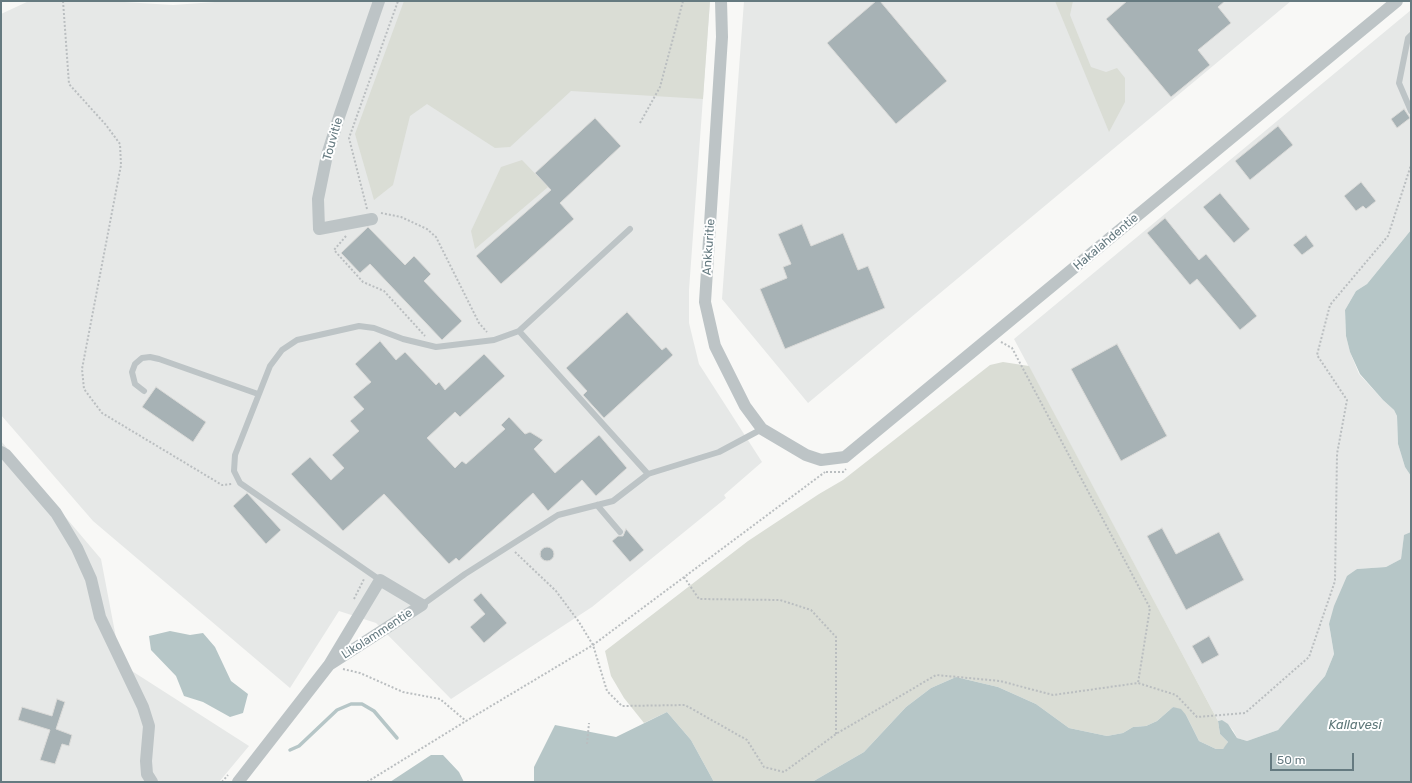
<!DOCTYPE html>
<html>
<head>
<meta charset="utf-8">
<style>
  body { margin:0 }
  #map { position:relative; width:1412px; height:783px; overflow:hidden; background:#f8f8f6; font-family:Rubik,sans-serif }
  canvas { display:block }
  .frame { position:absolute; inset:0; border:2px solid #657a80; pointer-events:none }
  .scale { position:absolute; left:1270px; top:753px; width:84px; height:18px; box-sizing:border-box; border:2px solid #657a80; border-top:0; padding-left:5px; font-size:12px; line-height:14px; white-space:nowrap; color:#657a80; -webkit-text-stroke:3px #fff; paint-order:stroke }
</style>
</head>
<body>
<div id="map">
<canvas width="1412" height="783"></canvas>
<div class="frame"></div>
<div class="scale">50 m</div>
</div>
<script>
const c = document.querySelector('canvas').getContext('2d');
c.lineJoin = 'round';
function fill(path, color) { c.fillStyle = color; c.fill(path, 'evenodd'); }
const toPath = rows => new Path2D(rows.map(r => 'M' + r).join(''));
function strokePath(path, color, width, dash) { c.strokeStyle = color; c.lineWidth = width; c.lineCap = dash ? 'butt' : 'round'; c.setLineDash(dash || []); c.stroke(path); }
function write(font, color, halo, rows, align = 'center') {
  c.font = font + ' Rubik,sans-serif'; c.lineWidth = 4; c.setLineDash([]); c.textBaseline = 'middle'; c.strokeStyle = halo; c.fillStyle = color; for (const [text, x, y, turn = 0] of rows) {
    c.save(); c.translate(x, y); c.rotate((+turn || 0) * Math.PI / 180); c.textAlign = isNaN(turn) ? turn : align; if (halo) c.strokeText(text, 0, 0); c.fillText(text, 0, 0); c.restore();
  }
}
const built = toPath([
  [29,1,108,1,173,5,229,1,710,1,689,290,689,323,699,364,762,462,724,495,726,498,592,607,451,699,376,623,339,611,290,688,93,521,1,415,1,14],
  [744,1,1291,1,808,403,722,299],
  [1411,10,1411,230,1367,284,1356,291,1345,310,1346,336,1350,352,1359,374,1383,400,1394,410,1397,416,1398,444,1405,467,1411,476,1411,532,1404,536,1401,559,1386,567,1357,569,1329,624,1334,654,1325,676,1278,730,1247,741,1237,738,1233,730,1222,720,1218,721,1014,339],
  [1,441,101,559,121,664,249,746,219,782,1,782]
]);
const green = toPath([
  [404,1,710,1,703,99,571,91,510,147,495,148,427,104,410,116,393,185,374,200,355,134],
  [1055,1,1073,1,1070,15,1091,67,1106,72,1117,68,1125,78,1125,102,1109,132],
  [522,160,548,187,475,249,471,231,501,167],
  [1003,362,1029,366,1218,721,1220,734,1228,742,1226,746,1223,749,1216,749,1199,741,1186,715,1173,707,1157,721,1146,726,1133,727,1123,733,1107,736,1069,728,1036,704,998,687,956,677,931,688,906,707,864,752,812,782,714,782,691,740,667,712,644,723,624,698,611,676,605,651,748,541,819,494,843,480,990,365]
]);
const water = toPath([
  [1411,230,1411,476,1405,467,1398,444,1397,416,1394,410,1383,400,1360,374,1350,352,1346,336,1345,310,1356,291,1367,284],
  [1411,532,1411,782,812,782,864,752,906,707,931,688,956,677,998,687,1036,704,1069,728,1107,736,1123,733,1133,727,1146,726,1157,721,1173,707,1181,709,1186,715,1199,741,1216,749,1223,749,1228,742,1220,734,1218,721,1222,720,1228,724,1237,738,1247,741,1278,730,1325,676,1334,654,1329,624,1334,606,1347,576,1357,569,1386,567,1401,559,1404,535],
  [170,631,190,635,203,633,215,647,231,681,248,694,243,713,230,717,203,702,184,696,176,676,151,650,149,636],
  [667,712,691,740,714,782,534,782,534,767,555,725,616,737],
  [431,755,443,755,459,772,464,782,390,782]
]);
const stream = toPath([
  [290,750,299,746,337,710,351,704,362,704,374,711,397,738]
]);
const building = toPath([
  [876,1,880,1,947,81,896,124,827,43,876,1],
  [1127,1,1225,1,1218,7,1231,23,1198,50,1210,65,1171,97,1106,19,1127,1],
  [1404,109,1410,118,1397,128,1391,119,1404,109],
  [595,118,621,146,560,203,574,219,501,284,476,256,551,190,535,173,595,118],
  [1278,126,1293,145,1250,180,1235,161,1278,126],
  [1361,182,1376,201,1366,209,1363,206,1356,211,1344,196,1361,182],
  [1220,193,1250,229,1234,243,1203,207,1220,193],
  [1165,218,1199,260,1206,254,1257,316,1240,330,1197,279,1190,285,1147,233,1165,218],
  [802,224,811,246,843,233,858,270,868,266,885,308,785,349,760,289,787,278,783,267,791,264,778,234,802,224],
  [368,227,405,265,414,256,431,274,424,281,462,321,442,340,370,264,360,273,341,253,368,227],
  [1306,235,1314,246,1302,255,1293,245,1306,235],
  [627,312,662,350,666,347,673,355,604,418,583,395,587,391,566,368,627,312],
  [380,341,396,360,405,352,436,385,439,382,445,390,484,354,505,376,460,417,455,412,427,438,455,468,462,461,466,464,505,429,501,425,509,417,525,434,530,432,543,440,534,449,555,473,599,435,627,468,596,496,582,480,548,511,533,493,459,561,456,558,449,564,384,494,343,531,291,474,310,457,331,480,344,468,332,455,359,431,350,421,364,409,353,397,371,382,355,364,380,341],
  [1117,344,1167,436,1121,461,1071,369,1117,344],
  [156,387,206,422,193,442,142,407,156,387],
  [247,493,281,530,266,544,233,506,247,493],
  [1162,528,1176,554,1219,532,1244,580,1186,610,1147,536,1162,528],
  [626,529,644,550,630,562,612,541,618,536,623,536,626,529],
  '540 554a7 7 0 1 1 14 0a7 7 0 1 1-14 0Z',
  [481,593,507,623,484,643,470,627,485,614,473,600,481,593],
  [1209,636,1219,655,1202,664,1192,646,1209,636],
  [57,699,65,702,56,729,72,735,69,746,62,744,55,764,40,760,50,730,18,720,22,707,52,716,57,699]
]);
const path = toPath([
  [63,1,69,84,106,125,120,144,121,165,82,369,84,389,102,413,222,485,232,484],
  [640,123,660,87,683,1],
  [367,209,349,138,398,1],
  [381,213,401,217,427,229,436,237,479,323,487,332],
  [346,236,334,250,363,282,384,291,425,336],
  [1001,342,1012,348,1150,608,1138,683],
  [826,472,843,472,846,469],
  [515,552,556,591,579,622,593,645,607,691,622,706,685,705,747,740,764,767,784,772,836,734,936,675,1000,681,1053,695,1138,683,1176,695,1197,717,1245,713,1309,657,1335,581,1337,454,1347,400,1317,355,1330,305,1388,236,1411,165],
  [684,577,699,599,780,600,811,610,836,637,836,734],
  [354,599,364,579],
  [343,669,360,673,403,692,440,699,466,721,593,645,825,472],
  [587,744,589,723],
  [222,782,228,775],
  [367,782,466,721]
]);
const lane = toPath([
  [1411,35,1408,38,1399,83,1411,111],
  [519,331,648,474,719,452,762,429],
  [144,391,135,384,132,372,135,364,142,358,150,357,159,359,258,394],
  [597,505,620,532],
  [380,580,240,483,234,471,235,455,270,366,282,350,297,340,359,326,374,328,403,339,436,347,494,340,519,331,630,229],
  [422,605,465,574,558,515,613,501,648,474]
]);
const street = toPath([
  [721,1,722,37,705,302,715,346,745,406,762,429,806,455,821,460,845,457,1397,1],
  [372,219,319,229,318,199,327,155,340,114,379,1],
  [1,452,6,455,56,513,77,548,91,579,100,617,143,707,149,726,146,761,147,774,152,782],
  [238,782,329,665,380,580,422,605,329,665]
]);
const streetNames = [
  ["Touvitie",333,139,-74],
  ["Hakalahdentie",1106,242,-40],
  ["Ankkuritie",709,247,-86],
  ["Likolammentie",377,634,-33]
];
const waterNames = [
  ["Kallavesi",1355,725]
];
fill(built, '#e6e8e7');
fill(green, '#daddd5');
fill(water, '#b6c6c7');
strokePath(stream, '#b6c6c7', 3.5);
fill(building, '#a7b2b5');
strokePath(building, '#dadad8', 1);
strokePath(path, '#babec0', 2, [2, 2]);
strokePath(lane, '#bdc4c6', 6);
strokePath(street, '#bdc4c6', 12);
write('12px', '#657a80', '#fff', streetNames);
write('italic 13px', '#5f787a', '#fff', waterNames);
</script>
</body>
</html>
